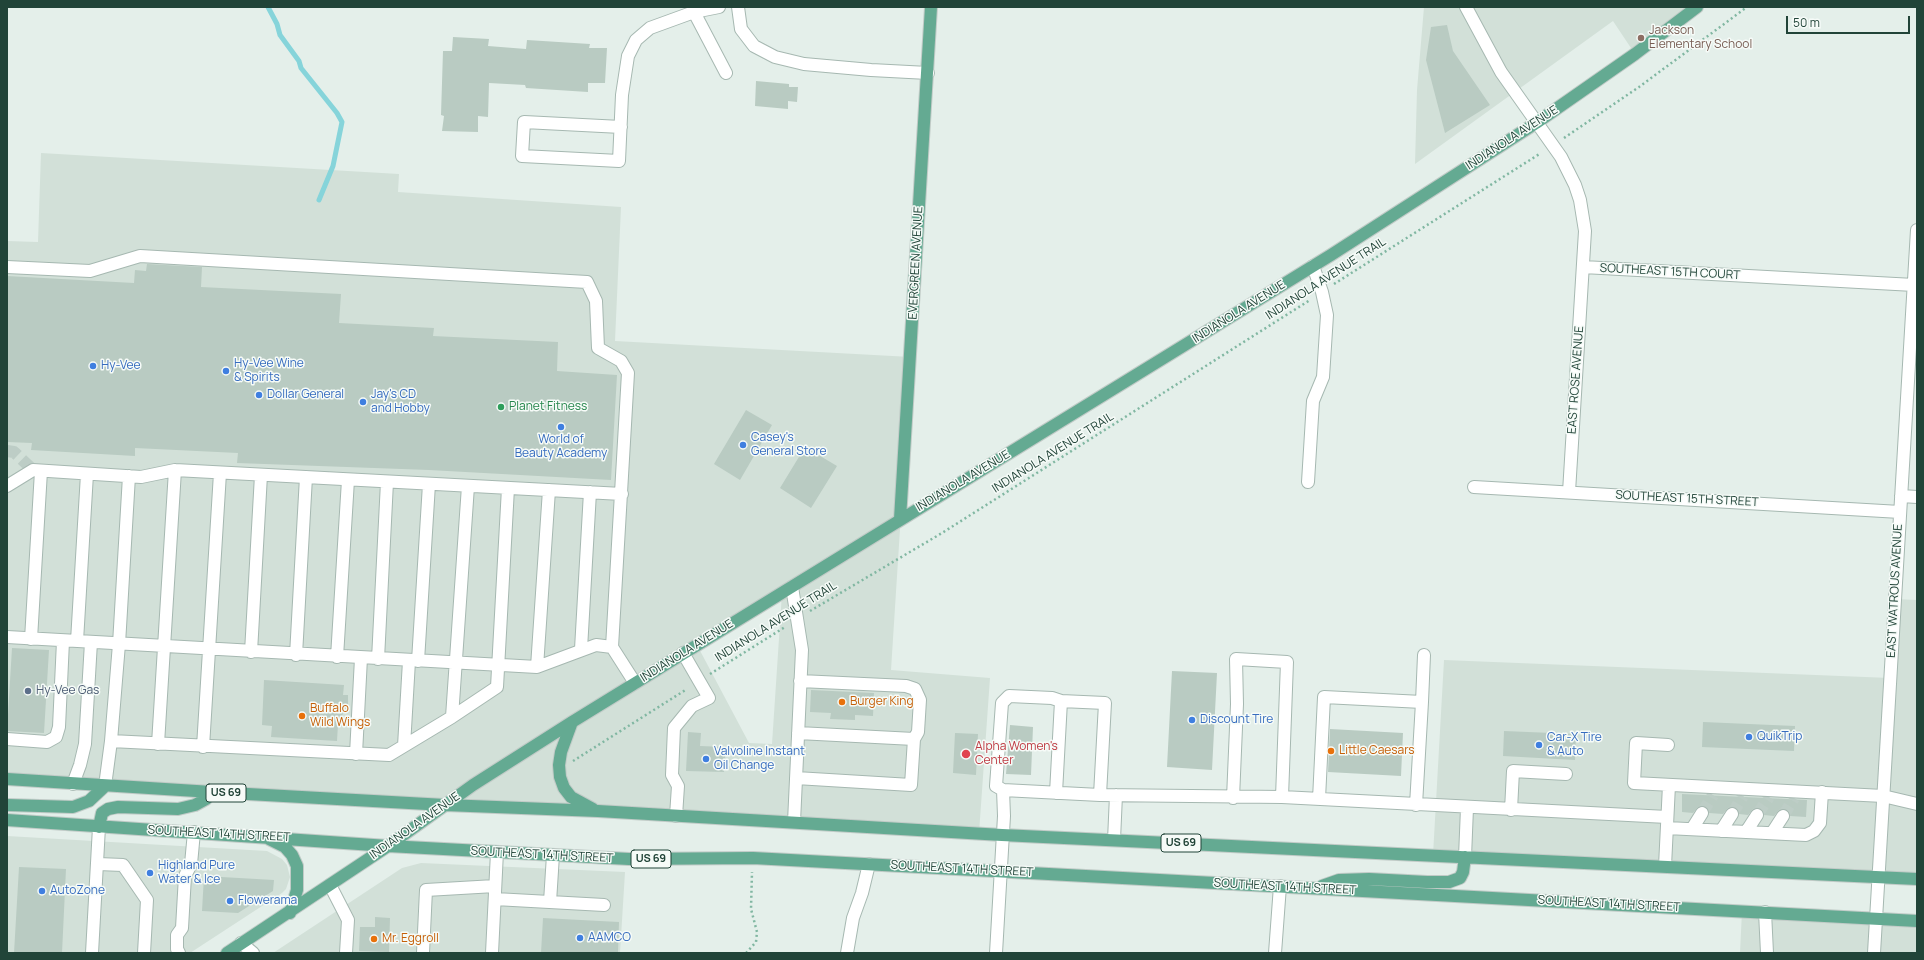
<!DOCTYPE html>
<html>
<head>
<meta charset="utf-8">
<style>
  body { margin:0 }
  #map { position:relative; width:1924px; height:960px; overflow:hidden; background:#e4efea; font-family:Manrope,sans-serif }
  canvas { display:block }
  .frame { position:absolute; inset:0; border:8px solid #214438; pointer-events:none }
  .scale { position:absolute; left:1786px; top:16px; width:124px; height:18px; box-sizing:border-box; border:2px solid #214438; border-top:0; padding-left:5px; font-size:12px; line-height:14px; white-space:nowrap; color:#214438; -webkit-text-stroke:3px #f6fbf8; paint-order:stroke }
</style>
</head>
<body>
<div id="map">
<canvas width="1924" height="960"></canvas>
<div class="frame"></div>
<div class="scale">50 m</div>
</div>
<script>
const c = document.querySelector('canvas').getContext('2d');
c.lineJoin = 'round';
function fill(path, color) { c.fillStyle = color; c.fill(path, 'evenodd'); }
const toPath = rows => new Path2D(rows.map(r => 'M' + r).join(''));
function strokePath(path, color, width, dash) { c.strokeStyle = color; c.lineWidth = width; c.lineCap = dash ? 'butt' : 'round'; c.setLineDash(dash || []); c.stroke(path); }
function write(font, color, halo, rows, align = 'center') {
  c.font = font + ' Manrope,sans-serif'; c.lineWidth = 3; c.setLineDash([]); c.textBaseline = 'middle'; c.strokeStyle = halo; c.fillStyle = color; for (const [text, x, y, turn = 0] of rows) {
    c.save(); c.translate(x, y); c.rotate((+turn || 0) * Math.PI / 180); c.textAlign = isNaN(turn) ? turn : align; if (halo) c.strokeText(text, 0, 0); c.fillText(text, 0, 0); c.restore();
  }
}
const built = toPath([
  [1424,7,1697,7,1635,54,1613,21,1415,164,1417,90],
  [41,153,399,174,398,192,621,207,615,341,911,357,891,670,990,678,979,833,7,778,7,241,38,242],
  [782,593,772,744,749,743,697,645],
  [1895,599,1917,600,1917,879,1433,855,1444,660,1890,678],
  [7,836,267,851,282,859,287,865,290,877,286,889,282,893,190,953,7,953],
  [421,863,625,872,620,953,273,953,402,868],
  [1742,911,1917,921,1917,953,1740,953]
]);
const stream = toPath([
  [268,7,277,24,280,35,299,61,301,68,337,113,342,122,333,166,319,200]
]);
const building = toPath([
  [1447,25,1453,51,1490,105,1445,133,1426,60,1431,27],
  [453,37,489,39,488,46,526,49,527,40,590,44,589,48,607,48,605,83,588,83,588,92,526,88,525,85,489,83,488,117,478,116,478,132,442,131,444,116,441,115,443,51,452,51],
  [756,81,789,84,789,87,798,87,797,102,788,101,788,109,755,106],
  [147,264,202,267,201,287,341,294,339,323,434,328,433,336,558,342,557,371,617,375,611,480,429,470,237,463,238,453,135,448,135,456,31,450,32,443,7,442,7,276,134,283,135,270,146,271],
  [746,410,772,425,740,480,714,464],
  [805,447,837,466,811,508,780,488],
  [12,648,49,650,44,733,7,731],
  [1172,671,1217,673,1212,770,1167,767],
  [264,680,344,685,343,695,348,695,348,709,343,708,342,724,338,724,337,741,271,737,272,726,262,725],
  [811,690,874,693,873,716,855,715,855,720,830,719,831,713,810,712],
  [1703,722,1795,726,1794,751,1702,747],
  [1010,725,1033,727,1031,775,1006,774],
  [1330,729,1403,733,1401,776,1328,772],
  [1504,731,1576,734,1575,760,1503,756],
  [688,732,701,733,700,746,726,747,724,772,686,771],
  [955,733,978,734,976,775,953,773],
  [1682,794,1807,800,1806,817,1790,816,1787,810,1783,809,1779,810,1774,816,1764,815,1761,809,1757,808,1753,809,1748,815,1739,814,1736,808,1732,807,1728,808,1723,814,1709,813,1708,809,1703,806,1698,807,1693,813,1682,812],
  [19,867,66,869,62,953,14,953],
  [204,876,274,880,273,891,238,913,202,911],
  [375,917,390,918,389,952,359,951,360,927,375,927],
  [543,918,619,922,618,953,541,953]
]);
const minorTunnel = toPath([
  [7,451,14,452,33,470],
  [1702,813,1713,795],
  [1732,814,1743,796],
  [1757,815,1769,797],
  [1783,816,1794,798]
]);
const path = toPath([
  [1564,138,1639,87,1747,7],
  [1334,284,1541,153],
  [810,611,942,533,1310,300],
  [710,674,785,627],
  [573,761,687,689],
  [746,953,756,942,757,932,751,909,752,872]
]);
const minor = toPath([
  [738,7,741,29,754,46,775,57,804,64,871,70,928,73],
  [1466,7,1501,72,1561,157,1575,185,1580,200,1585,231,1569,492],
  [694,12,726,73],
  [621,127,524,122,522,156,619,161,622,95,628,56,636,40,650,28,694,12,719,7],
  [7,267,90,271,140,256,587,282,596,301,598,348,621,361,628,373,612,647],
  [1583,267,1914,285],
  [1308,482,1313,401,1323,377,1327,315,1322,292,1313,266],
  [7,486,33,470,141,477,175,470,622,494],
  [1474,487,1900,512],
  [1901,496,1917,497],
  [792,587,802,650,794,822],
  [7,637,537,667,596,645,612,647,635,683],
  [31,639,41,471],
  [77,641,87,474],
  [581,649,590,492],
  [251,652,261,475],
  [296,655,306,477],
  [337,657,348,480],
  [378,659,387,482],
  [418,661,429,484],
  [537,667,549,490],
  [800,681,906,686,915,689,920,700,918,732,914,739],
  [1422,702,1424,655],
  [452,717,468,486],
  [7,739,47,742,56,737,59,727,63,641],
  [111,741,389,755,452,717,497,687,508,488],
  [158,744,175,470],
  [1668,745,1636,743,1634,783,1883,796,1917,804],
  [404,746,409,661],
  [203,747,220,473],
  [356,754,361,658],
  [796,778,911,785,914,739,798,733],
  [73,784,80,765,85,744,91,642],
  [105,786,111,741,119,644,129,476],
  [1003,790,996,786,1002,703,1009,696,1052,698,1061,701],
  [1056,793,1061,701,1105,703,1100,795],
  [1233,798,1237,704,1236,659,1287,662,1282,797],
  [1319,799,1324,697,1422,702,1416,805],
  [1511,810,1513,771,1566,774],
  [676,816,678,786,672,775,674,728,692,706,709,698,683,653],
  [1667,828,1806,835,1814,831,1820,823,1822,792],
  [1692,829,1702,813],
  [1721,831,1732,814],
  [1746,832,1757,815],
  [1772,833,1783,816],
  [1114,840,1116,795],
  [1465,857,1467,808],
  [98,864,123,865,147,900,144,953],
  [1665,866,1669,785],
  [330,885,348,920,346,953],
  [495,899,604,905],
  [550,902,553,855],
  [1765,912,1767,953],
  [241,943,253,953],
  [92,953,99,827],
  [179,953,177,949,177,935,182,928,185,876,191,864,194,832],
  [423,953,426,890,495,886],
  [492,953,497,852],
  [847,953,853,918,862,893,869,864],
  [996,953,1004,816,1003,790,1100,795,1282,797,1667,817],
  [1275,953,1280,886],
  [1874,953,1917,230]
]);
const major = toPath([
  [900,519,931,7],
  [572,722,561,752,559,765,560,777,564,788,571,797,593,809],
  [7,779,212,792,445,805,598,811,1002,835,1917,879],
  [7,805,73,807,89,801,105,786],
  [7,820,388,846,629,859,753,858,1917,921],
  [99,827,102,813,108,809,118,807,178,809,195,805,206,799,212,792],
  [269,839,285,847,292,855,297,866,297,890,290,913],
  [1322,886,1339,880,1369,879,1427,882,1449,882,1460,878,1463,872,1465,857],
  [227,953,388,846,473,785,572,722,1331,255,1536,123,1635,54,1697,7]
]);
const markers = [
  [1641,38,4,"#8d6e63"],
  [93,366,4,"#3f7fe0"],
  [226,371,4,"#3f7fe0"],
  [259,395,4,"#3f7fe0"],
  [363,402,4,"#3f7fe0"],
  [501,407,4,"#2e9e5b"],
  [561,427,4,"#3f7fe0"],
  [743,445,4,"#3f7fe0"],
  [28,691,4,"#5c6f8a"],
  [842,702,4,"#e8710a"],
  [302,716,4,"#e8710a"],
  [1192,720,4,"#3f7fe0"],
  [1749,737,4,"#3f7fe0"],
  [1539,745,4,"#3f7fe0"],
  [1331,751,4,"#e8710a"],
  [966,754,5,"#e0444e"],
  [706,759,4,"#3f7fe0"],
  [150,873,4,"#3f7fe0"],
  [42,891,4,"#3f7fe0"],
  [230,901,4,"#3f7fe0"],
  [580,938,4,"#3f7fe0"],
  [374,939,4,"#e8710a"]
];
const shields = [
  [226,793,40],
  [1181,843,40],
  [651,859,40]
];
const shieldNames = [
  ["US 69",226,793],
  ["US 69",1181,843],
  ["US 69",651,859]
];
const educationNames = [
  ["Jackson",1649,31],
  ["Elementary School",1649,45]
];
const streetNames = [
  ["INDIANOLA AVENUE",1512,138,-33],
  ["EVERGREEN AVENUE",916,263,-87],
  ["SOUTHEAST 15TH COURT",1670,272,3],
  ["INDIANOLA AVENUE TRAIL",1326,279,-33],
  ["INDIANOLA AVENUE",1239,312,-32],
  ["EAST ROSE AVENUE",1576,380,-86],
  ["INDIANOLA AVENUE TRAIL",1053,453,-32],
  ["INDIANOLA AVENUE",963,481,-31],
  ["SOUTHEAST 15TH STREET",1687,499,3],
  ["EAST WATROUS AVENUE",1895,591,-87],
  ["INDIANOLA AVENUE TRAIL",776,622,-32],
  ["INDIANOLA AVENUE",687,651,-32],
  ["INDIANOLA AVENUE",415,826,-35],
  ["SOUTHEAST 14TH STREET",219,834,3],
  ["SOUTHEAST 14TH STREET",542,855,3],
  ["SOUTHEAST 14TH STREET",962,869,3],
  ["SOUTHEAST 14TH STREET",1285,887,3],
  ["SOUTHEAST 14TH STREET",1609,904,3]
];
const shopNames = [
  ["Hy-Vee Wine",234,364],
  ["& Spirits",234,378],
  ["Hy-Vee",101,366],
  ["Dollar General",267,395],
  ["Jay's CD",371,395],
  ["and Hobby",371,409],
  ["Casey's",751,438],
  ["General Store",751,452],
  ["World of",561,440,"center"],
  ["Beauty Academy",561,454,"center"],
  ["Discount Tire",1200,720],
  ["QuikTrip",1757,737],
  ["Car-X Tire",1547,738],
  ["& Auto",1547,752],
  ["Valvoline Instant",714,752],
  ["Oil Change",714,766],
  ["Highland Pure",158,866],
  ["Water & Ice",158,880],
  ["AutoZone",50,891],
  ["Flowerama",238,901],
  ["AAMCO",588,938]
];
const leisureNames = [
  ["Planet Fitness",509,407]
];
const serviceNames = [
  ["Hy-Vee Gas",36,691]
];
const foodNames = [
  ["Burger King",850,702],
  ["Buffalo",310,709],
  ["Wild Wings",310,723],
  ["Little Caesars",1339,751],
  ["Mr. Eggroll",382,939]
];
const healthNames = [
  ["Alpha Women's",975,747],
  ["Center",975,761]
];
fill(built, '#d2e0d8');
strokePath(stream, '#86d4da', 5);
fill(building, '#b9cbc2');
strokePath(minorTunnel, '#bdcdc6', 12, [12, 6]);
strokePath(minor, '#a6b8b1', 14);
strokePath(major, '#c1cbc7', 14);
strokePath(path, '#81b7a2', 2.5, [2, 3]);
strokePath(minor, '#fff', 12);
strokePath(major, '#64aa92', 12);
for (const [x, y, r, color] of markers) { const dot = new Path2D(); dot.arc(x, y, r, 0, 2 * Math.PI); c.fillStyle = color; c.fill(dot); strokePath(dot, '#f6fbf8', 1.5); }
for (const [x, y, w] of shields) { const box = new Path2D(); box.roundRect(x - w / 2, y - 9, w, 18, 3); c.fillStyle = '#f6fbf8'; c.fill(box); strokePath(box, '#214438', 1); }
write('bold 11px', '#214438', null, shieldNames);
write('12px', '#785e54', '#f6fbf8', educationNames, 'left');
write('12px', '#214438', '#f6fbf8', streetNames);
write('12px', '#366cbe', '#f6fbf8', shopNames, 'left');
write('12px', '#27864d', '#f6fbf8', leisureNames, 'left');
write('12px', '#4e5e75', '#f6fbf8', serviceNames, 'left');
write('12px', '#c56008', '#f6fbf8', foodNames, 'left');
write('12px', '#be3a42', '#f6fbf8', healthNames, 'left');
</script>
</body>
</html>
